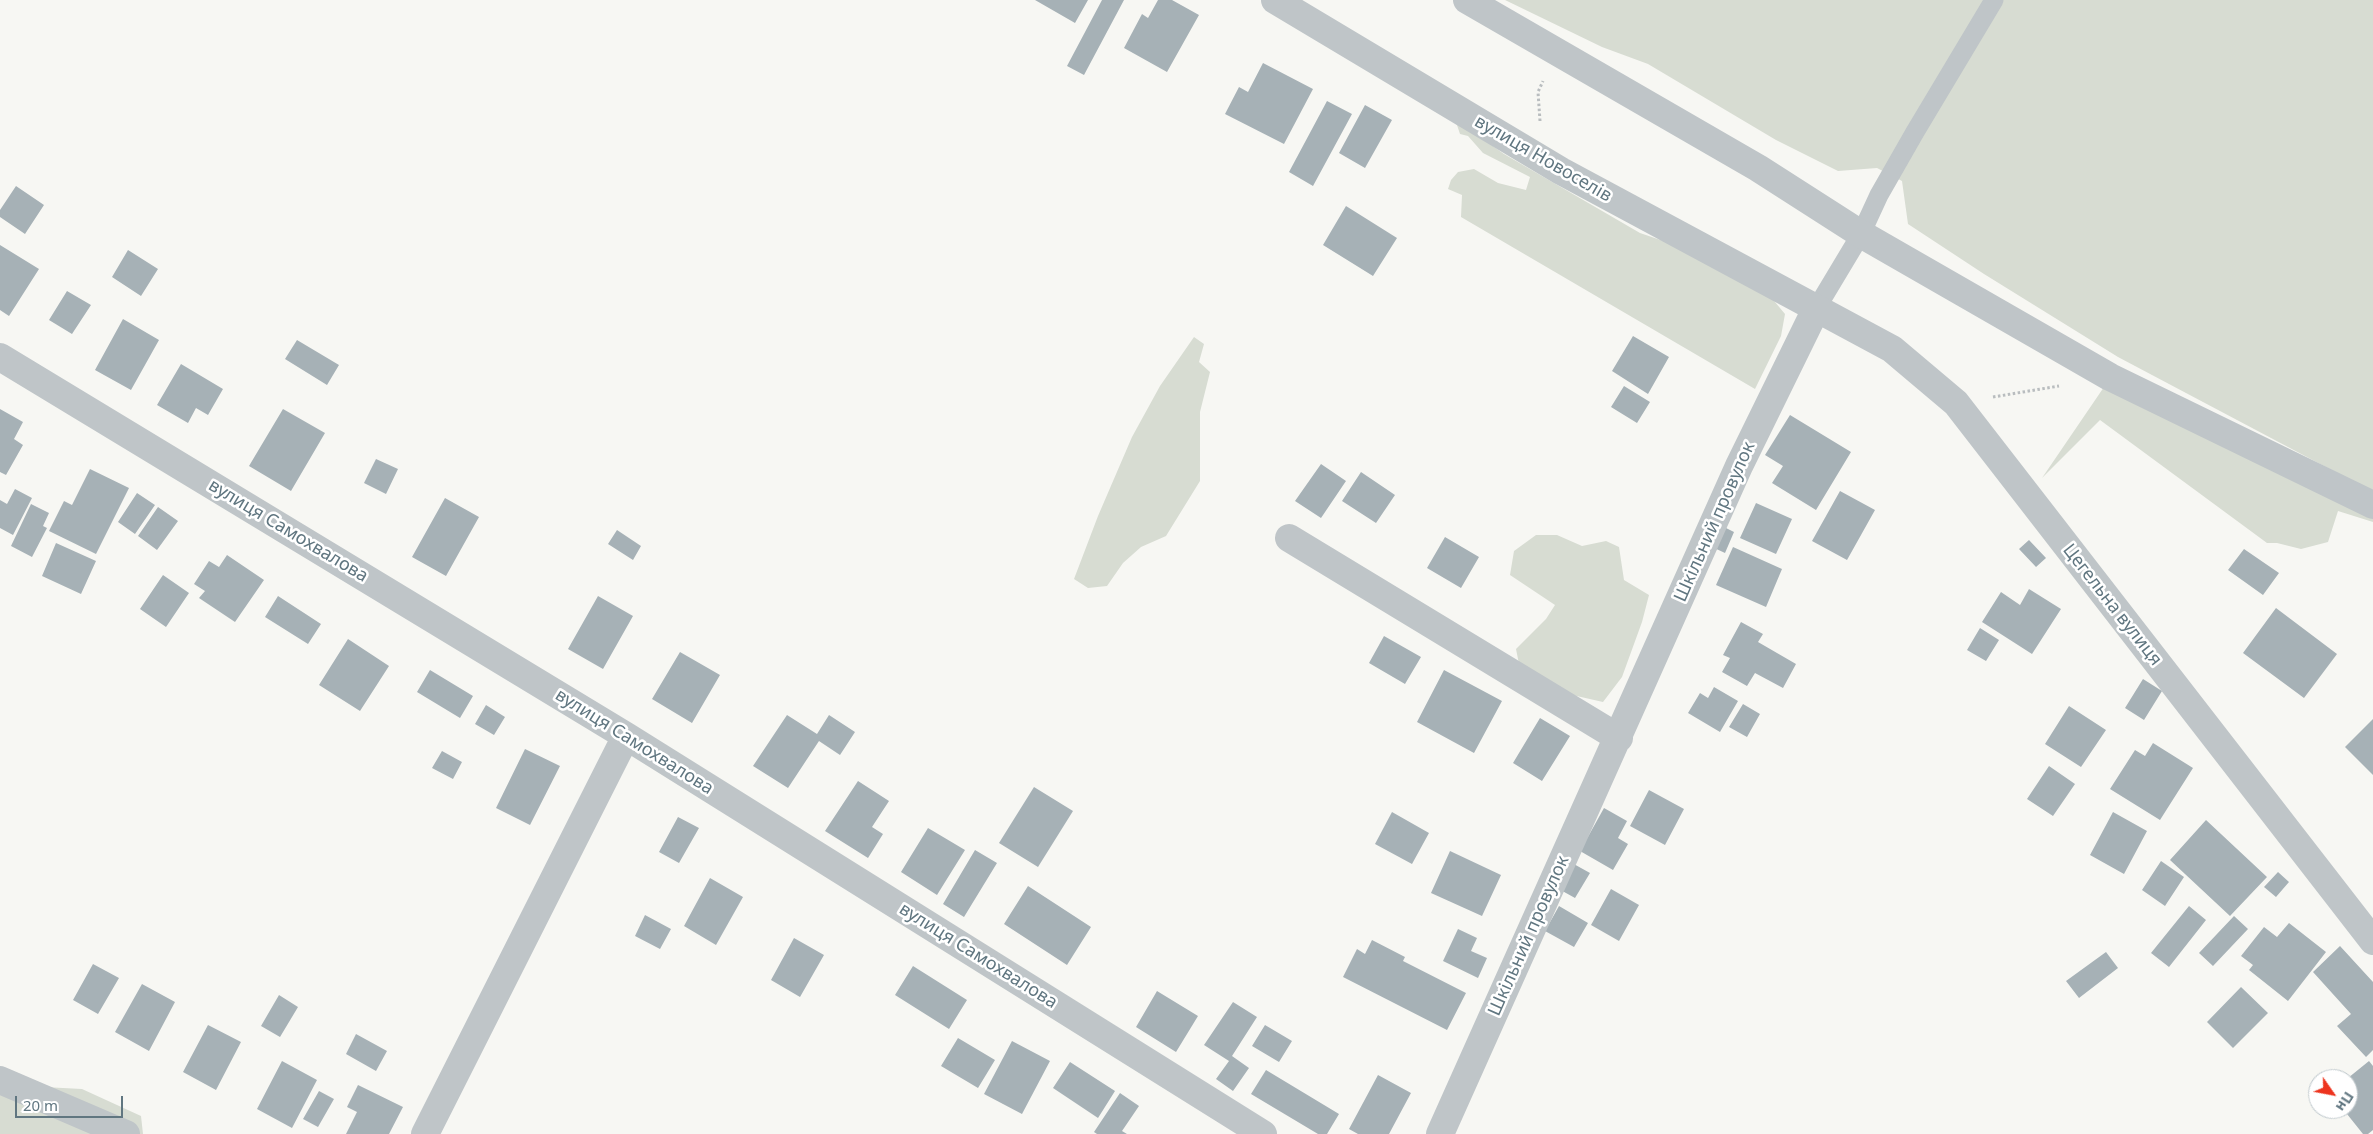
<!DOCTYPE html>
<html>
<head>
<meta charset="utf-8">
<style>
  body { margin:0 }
  #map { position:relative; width:2373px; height:1134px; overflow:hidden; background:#f7f7f3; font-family:"Noto Sans",sans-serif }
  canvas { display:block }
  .north { position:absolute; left:2308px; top:1069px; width:50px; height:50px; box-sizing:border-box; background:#fff; border:1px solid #bfc8cc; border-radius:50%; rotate:123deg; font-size:14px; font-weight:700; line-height:20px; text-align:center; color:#607680 }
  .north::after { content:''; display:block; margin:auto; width:18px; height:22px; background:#ed341e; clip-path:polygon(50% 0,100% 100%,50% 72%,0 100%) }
  .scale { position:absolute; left:15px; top:1096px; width:108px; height:22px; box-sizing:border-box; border:2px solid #607680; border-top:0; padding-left:6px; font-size:15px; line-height:18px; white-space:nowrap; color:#607680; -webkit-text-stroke:4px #fff; paint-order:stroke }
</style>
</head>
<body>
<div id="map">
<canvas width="2373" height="1134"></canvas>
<div class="north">Пн</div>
<div class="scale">20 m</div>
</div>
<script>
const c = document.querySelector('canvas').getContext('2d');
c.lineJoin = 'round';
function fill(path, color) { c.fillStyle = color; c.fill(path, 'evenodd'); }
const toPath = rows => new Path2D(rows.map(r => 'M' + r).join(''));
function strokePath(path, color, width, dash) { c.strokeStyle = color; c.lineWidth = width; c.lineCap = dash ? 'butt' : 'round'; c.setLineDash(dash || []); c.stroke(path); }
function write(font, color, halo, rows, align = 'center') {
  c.font = font + ' "Noto Sans",sans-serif'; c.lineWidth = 5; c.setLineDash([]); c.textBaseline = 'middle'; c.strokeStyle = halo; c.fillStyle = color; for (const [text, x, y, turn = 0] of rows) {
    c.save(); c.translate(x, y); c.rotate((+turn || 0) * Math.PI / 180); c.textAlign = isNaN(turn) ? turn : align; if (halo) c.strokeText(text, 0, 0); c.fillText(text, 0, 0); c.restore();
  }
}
const green = toPath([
  [1505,0,2373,0,2373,492,2118,357,1984,274,1908,224,1902,181,1877,168,1838,171,1776,140,1648,64,1602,47],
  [1455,119,1504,154,1640,233,1681,247,1765,290,1785,314,1781,336,1755,389,1461,217,1462,195,1448,189,1451,180,1458,172,1474,169,1498,183,1526,190,1530,177,1483,153,1468,136,1460,134],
  [1194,337,1204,344,1199,362,1210,372,1200,412,1200,481,1166,536,1141,547,1123,563,1107,586,1088,588,1074,579,1098,516,1132,437,1160,386],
  [2104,387,2373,517,2373,522,2338,511,2328,542,2301,549,2277,543,2267,543,2100,420,2042,478],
  [1536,535,1557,535,1582,546,1606,541,1619,547,1624,580,1649,595,1642,622,1622,677,1603,702,1559,692,1519,664,1516,649,1546,619,1555,605,1510,575,1514,551],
  [44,1087,82,1089,141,1116,143,1134,0,1134,0,1094]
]);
const building = toPath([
  [1035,0,1088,0,1075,23],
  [1102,0,1124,0,1084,75,1067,66],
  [1158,0,1172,0,1199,15,1167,72,1124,48,1142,14,1148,18],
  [1263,63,1313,89,1284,144,1225,114,1239,87,1248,92],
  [1327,101,1352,114,1313,186,1289,172],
  [1365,105,1392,120,1365,168,1339,153],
  [16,186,44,205,25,234,0,217,0,210],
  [1346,206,1397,238,1373,276,1323,245],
  [0,245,39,269,9,316,0,310],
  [128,250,158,269,141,296,112,277],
  [67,291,91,305,72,334,49,320],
  [123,319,159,340,131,390,95,370],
  [1633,336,1669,357,1648,394,1612,371],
  [297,340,339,365,327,385,285,359],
  [181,364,223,389,208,415,196,408,188,423,157,405],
  [1624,386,1650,402,1637,423,1611,407],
  [0,409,23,422,14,439,23,445,6,475,0,472],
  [283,409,325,433,291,491,249,466],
  [1790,415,1851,452,1816,510,1772,483,1783,466,1765,455],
  [376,459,398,469,386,494,364,483],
  [1321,464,1346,481,1321,518,1295,501],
  [90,469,129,488,96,554,49,531,64,501,72,505],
  [1361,472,1395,495,1376,523,1342,501],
  [15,489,32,498,13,535,0,528,0,500,7,504],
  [1840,491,1875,510,1847,560,1812,541],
  [137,493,155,505,135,534,118,522],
  [445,498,479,517,446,576,412,557],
  [1756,503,1792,519,1776,554,1740,538],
  [31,504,49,513,43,526,47,528,32,557,11,546],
  [158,507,178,521,157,550,138,536],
  [1720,525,1734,532,1725,553,1710,546],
  [617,530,641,546,633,560,608,544],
  [1445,537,1479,557,1461,588,1427,568],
  [2029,540,2046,558,2036,567,2019,549],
  [56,543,96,561,81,594,42,576],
  [1733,547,1782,569,1766,607,1716,585],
  [2244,549,2279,573,2263,595,2228,570],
  [227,555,264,580,235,622,199,598,205,591,194,584,209,561,219,567],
  [163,575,189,593,166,627,140,609],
  [2029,589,2061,609,2032,654,1982,622,2001,592,2020,605],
  [278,596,321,624,308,644,265,617],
  [598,596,633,616,603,669,568,649],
  [2276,608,2337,654,2304,698,2243,653],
  [1741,622,1763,634,1758,642,1796,664,1783,688,1755,673,1747,686,1722,672,1730,658,1723,655],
  [1980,628,1999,640,1986,661,1967,650],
  [1384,636,1421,657,1405,684,1369,663],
  [348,639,389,666,360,711,319,685],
  [680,652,720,675,692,723,652,699],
  [430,670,473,696,460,718,417,692],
  [1444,670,1502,701,1474,753,1417,722],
  [2143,679,2162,691,2144,720,2125,708],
  [1714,687,1738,701,1720,732,1688,713,1700,693,1708,698],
  [1743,704,1760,714,1747,737,1729,727],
  [486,705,505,717,494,735,475,724],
  [2069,706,2106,730,2081,767,2045,744],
  [787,715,817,734,829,715,855,732,840,755,819,741,788,788,753,766],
  [1540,718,1570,736,1542,781,1513,763],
  [2373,719,2373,775,2345,747],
  [2153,743,2193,768,2160,820,2110,789,2135,750,2145,756],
  [525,749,560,766,530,825,496,808],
  [442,751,462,762,453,779,432,768],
  [2049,766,2075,784,2053,816,2027,799],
  [858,781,889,801,872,827,883,834,868,858,825,831],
  [1034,787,1073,811,1038,867,999,843],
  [1649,790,1684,809,1665,845,1630,826],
  [1604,808,1627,821,1618,838,1628,844,1613,870,1580,851],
  [1392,812,1429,833,1412,864,1375,844],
  [2113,812,2147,831,2124,874,2090,855],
  [678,817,699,828,679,863,659,852],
  [2206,820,2267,877,2230,916,2170,860],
  [928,828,965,850,937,895,901,872],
  [975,850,997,863,964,917,943,904],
  [1450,851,1501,875,1482,916,1431,893],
  [2161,861,2184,877,2165,906,2142,890],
  [1572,863,1590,873,1575,898,1557,888],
  [2278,872,2289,882,2276,897,2264,887],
  [710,878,743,897,716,945,684,926],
  [1028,886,1091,927,1067,965,1004,924],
  [1611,889,1639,905,1619,941,1591,925],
  [1559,906,1588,923,1574,947,1545,931],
  [2189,906,2206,920,2169,967,2151,953],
  [645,915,671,929,660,949,635,936],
  [2234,916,2248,929,2213,966,2199,953],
  [2289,923,2326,952,2288,1001,2249,970,2253,965,2241,956,2264,927,2277,937],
  [1458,929,1477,938,1471,951,1487,958,1478,978,1443,961],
  [794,938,824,955,800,997,771,980],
  [1372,940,1405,957,1403,961,1466,993,1447,1030,1343,977,1357,949,1365,954],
  [2340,946,2373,982,2373,1050,2366,1057,2337,1026,2351,1014,2313,972],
  [2106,952,2118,968,2079,998,2066,981],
  [93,964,119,978,98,1014,73,1000],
  [913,966,967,1000,949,1029,895,995],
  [142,984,175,1002,149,1051,115,1032],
  [2241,987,2268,1013,2233,1048,2207,1022],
  [1157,991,1198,1016,1176,1052,1136,1027],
  [279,995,298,1007,280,1037,261,1026],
  [1233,1002,1257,1017,1232,1056,1249,1068,1233,1091,1216,1079,1229,1061,1204,1045],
  [208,1025,241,1042,216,1090,183,1072],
  [1265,1025,1292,1041,1279,1062,1252,1046],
  [356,1034,387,1051,376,1071,346,1054],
  [958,1038,995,1060,978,1088,941,1066],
  [1012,1041,1050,1061,1022,1114,984,1094],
  [282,1061,317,1080,292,1128,257,1109],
  [2369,1061,2373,1066,2373,1130,2368,1134,2363,1134,2343,1109,2348,1109,2348,1078],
  [1070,1062,1115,1091,1098,1118,1053,1088],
  [1266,1070,1339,1114,1327,1134,1318,1134,1251,1094],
  [1378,1075,1411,1093,1389,1134,1358,1134,1349,1129],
  [358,1085,403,1107,389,1134,346,1134,357,1112,347,1107],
  [319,1091,334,1099,318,1127,303,1119],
  [1120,1093,1139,1106,1122,1131,1127,1134,1097,1134,1094,1132]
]);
const path = toPath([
  [1540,121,1538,92,1543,81],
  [1993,397,2059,386]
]);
const service = toPath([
  [1816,309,1861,234,1879,195,1915,132,1994,0]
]);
const minor = toPath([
  [1275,0,1561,171,1892,349,1956,403,2373,941],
  [1467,0,1758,168,1861,234,2110,377,2373,505],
  [0,357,626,736,1263,1134],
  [1289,538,1619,738],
  [0,1080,126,1134],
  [425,1134,626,736],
  [1440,1134,1739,466,1816,309]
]);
const streetNames = [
  ["вулиця Новоселів",1543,159,30],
  ["Шкільний провулок",1715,522,-66],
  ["вулиця Самохвалова",288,531,31],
  ["Цегельна вулиця",2112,605,52],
  ["вулиця Самохвалова",634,742,32],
  ["Шкільний провулок",1529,936,-66],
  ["вулиця Самохвалова",978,956,32]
];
fill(green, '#d7dcd2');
fill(building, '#a6b1b6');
strokePath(path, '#b9bdbf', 3, [2.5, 2.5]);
strokePath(service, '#bfc5c8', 19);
strokePath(minor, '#bfc5c8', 28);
write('18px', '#607680', '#fff', streetNames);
</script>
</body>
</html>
